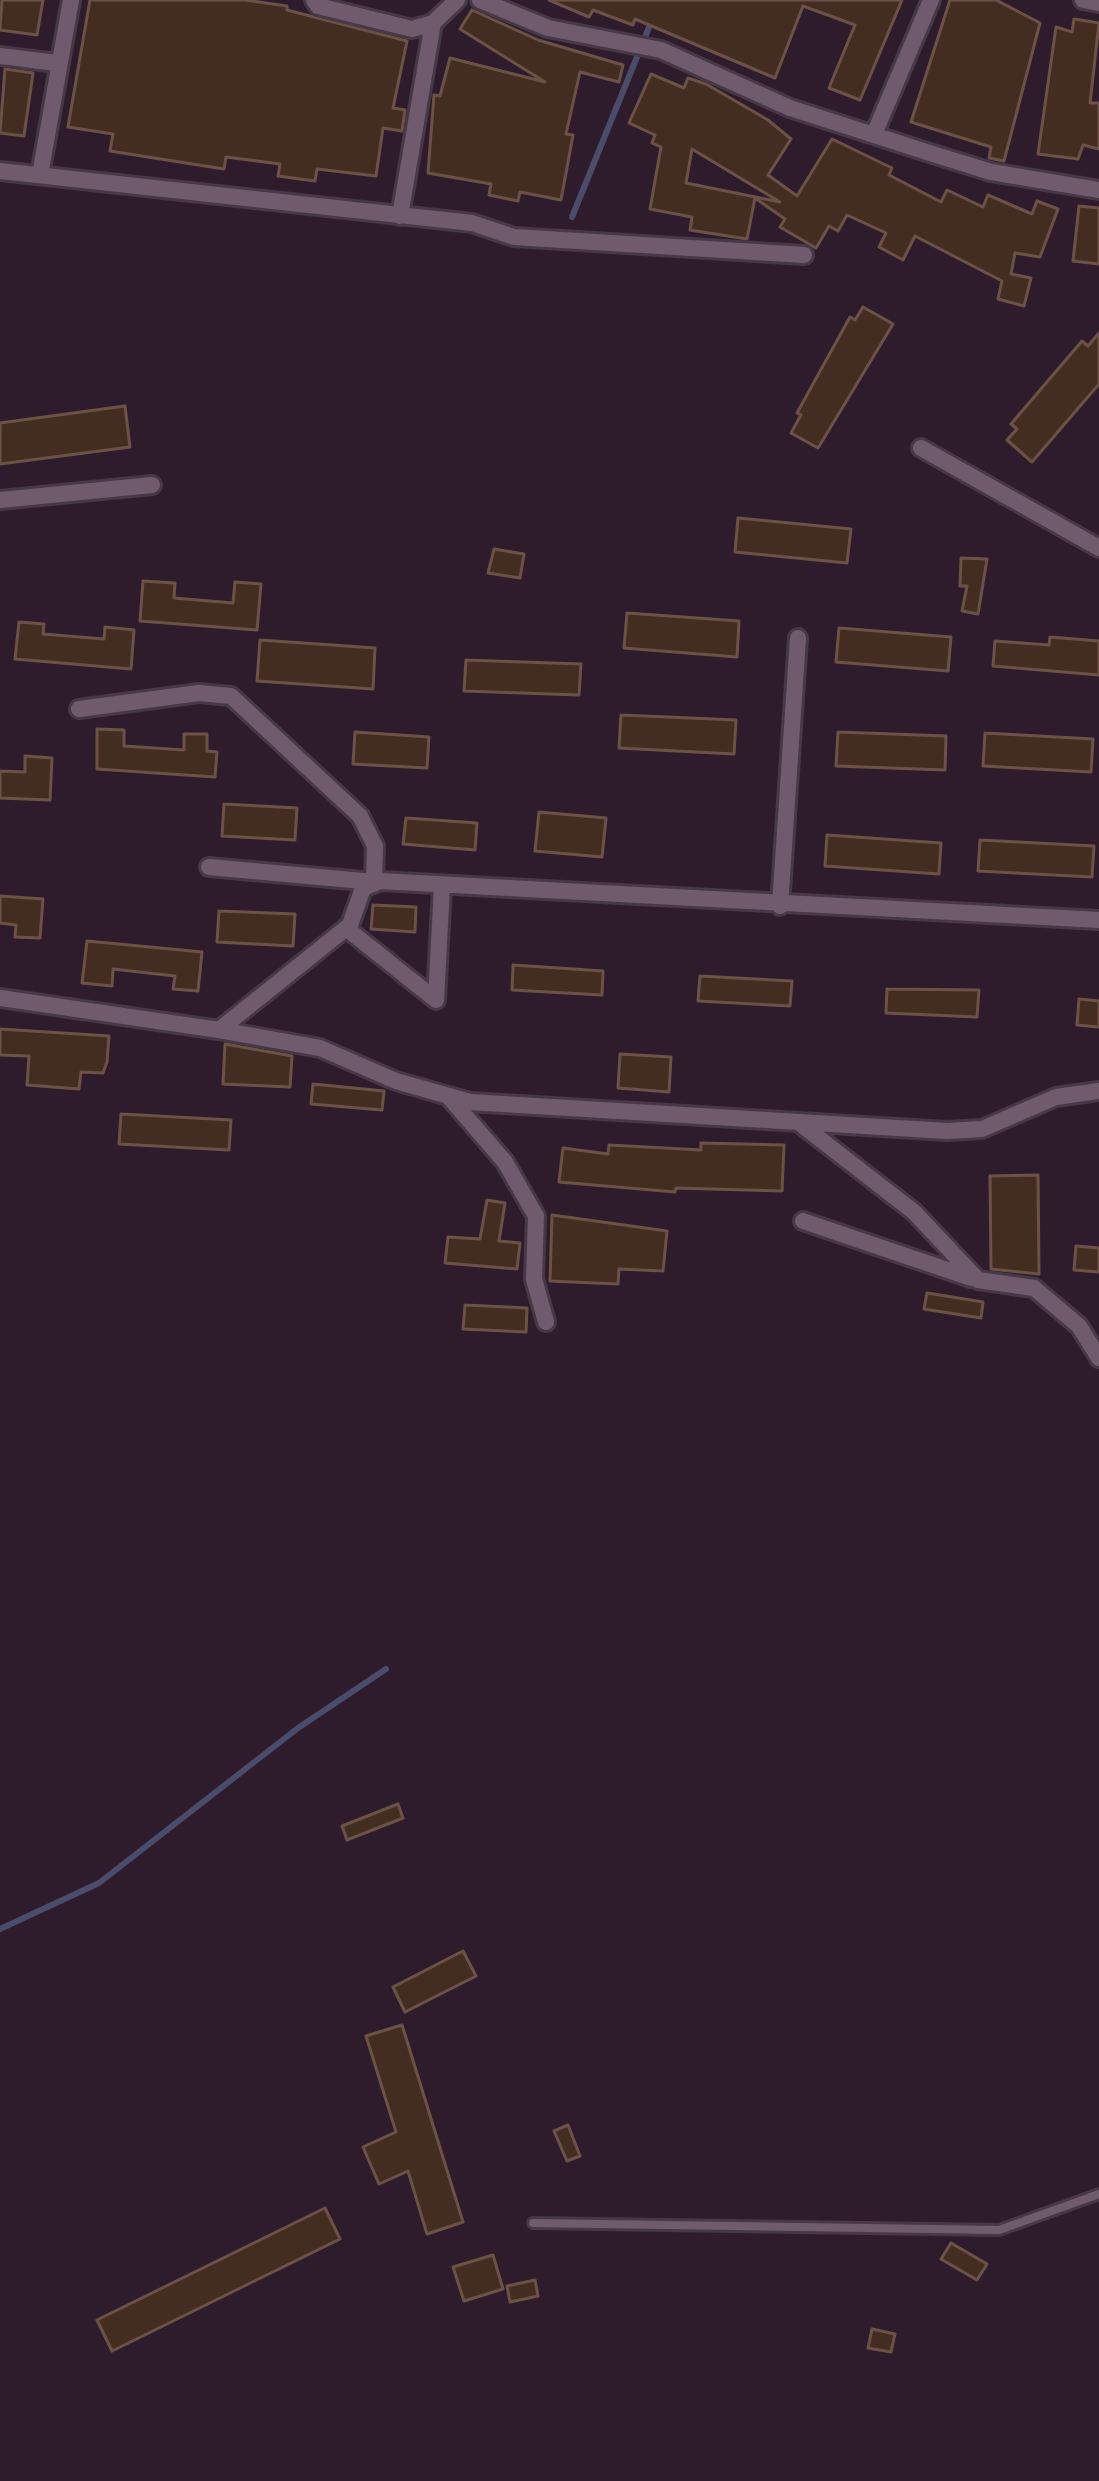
<!DOCTYPE html>
<html>
<head>
<meta charset="utf-8">
<style>
  body { margin:0 }
  canvas { display:block; background:#2e1c2c }
</style>
</head>
<body>
<canvas width="1099" height="2481"></canvas>
<script>
const c = document.querySelector('canvas').getContext('2d');
c.lineJoin = 'round';
const toPath = rows => new Path2D(rows.map(r => 'M' + r).join(''));
function strokePath(path, color, width, dash) { c.strokeStyle = color; c.lineWidth = width; c.lineCap = dash ? 'butt' : 'round'; c.setLineDash(dash || []); c.stroke(path); }
function fill(path, color) { c.fillStyle = color; c.fill(path, 'evenodd'); }
const stream = toPath([
  [572,217,652,20],
  [0,1929,99,1883,298,1728,386,1669]
]);
const building = toPath([
  [2,0,43,0,37,35,0,30,2,0],
  [90,0,245,0,287,6,287,10,407,41,393,108,405,110,402,131,383,128,376,176,317,169,315,181,278,176,280,164,226,157,224,169,110,151,113,134,68,127,90,0],
  [549,0,902,0,860,100,829,88,855,25,803,6,775,78,635,19,633,25,593,10,589,17,549,0],
  [950,0,996,0,1040,23,1004,161,989,158,991,147,911,122,950,0],
  [472,10,538,40,623,65,619,82,580,72,566,134,573,135,561,200,520,192,518,201,489,195,491,184,428,173,434,95,440,96,450,58,545,82,460,29,472,10],
  [1074,19,1099,23,1090,103,1099,103,1099,149,1083,145,1078,159,1038,154,1056,27,1072,32,1074,19],
  [5,69,33,73,24,136,0,133,5,69],
  [651,74,684,88,688,78,706,84,768,120,791,139,768,175,797,196,832,139,892,168,889,175,941,202,947,190,983,207,988,195,1032,214,1037,201,1058,209,1040,257,1015,253,1011,274,1031,278,1024,306,998,299,1002,281,915,236,903,260,879,247,886,233,847,215,838,231,829,226,816,248,780,227,785,219,755,198,747,239,690,230,692,217,650,209,661,147,652,143,655,135,629,123,651,74],
  [692,149,780,202,686,183,692,149],
  [1079,206,1099,208,1099,264,1073,261,1079,206],
  [863,307,893,324,818,448,791,433,801,415,797,413,850,317,855,320,863,307],
  [1099,333,1099,384,1032,462,1007,440,1017,429,1011,424,1082,341,1088,346,1099,333],
  [125,406,130,447,0,464,0,423,125,406],
  [738,518,851,529,847,563,735,552,738,518],
  [494,549,524,554,520,578,488,573,494,549],
  [961,558,987,559,978,614,962,611,967,586,960,586,961,558],
  [143,581,175,583,174,598,233,603,235,582,261,584,257,630,140,621,143,581],
  [627,613,739,621,737,657,624,648,627,613],
  [19,622,44,624,43,634,104,639,105,627,134,630,131,669,15,659,19,622],
  [839,628,951,637,948,671,836,662,839,628],
  [1050,637,1099,641,1099,675,993,666,995,641,1049,645,1050,637],
  [260,640,375,648,373,689,257,681,260,640],
  [466,660,581,664,579,695,464,691,466,660],
  [621,715,736,720,734,754,619,748,621,715],
  [97,729,124,730,124,746,184,750,184,734,207,734,207,751,217,752,215,777,97,769,97,729],
  [355,732,429,737,427,768,353,764,355,732],
  [838,732,946,736,945,770,836,766,838,732],
  [985,733,1093,739,1091,772,983,766,985,733],
  [25,756,52,758,50,800,0,798,0,771,25,772,25,756],
  [224,804,297,808,295,840,222,836,224,804],
  [539,812,606,818,602,857,535,851,539,812],
  [406,818,477,823,475,850,403,844,406,818],
  [827,835,941,843,939,874,825,866,827,835],
  [980,840,1094,846,1092,877,978,871,980,840],
  [0,896,43,899,40,938,15,937,16,925,0,923,0,896],
  [373,905,416,907,415,932,371,929,373,905],
  [219,911,295,914,293,946,217,942,219,911],
  [87,941,202,952,198,991,173,989,175,976,113,969,112,986,82,983,87,941],
  [513,965,603,971,602,995,512,990,513,965],
  [700,976,792,981,790,1006,698,1001,700,976],
  [887,989,979,990,977,1017,886,1013,887,989],
  [1079,999,1099,1001,1099,1027,1077,1025,1079,999],
  [0,1029,109,1036,107,1062,103,1073,81,1072,79,1089,27,1085,29,1056,0,1055,0,1029],
  [225,1044,292,1056,290,1087,223,1084,225,1044],
  [620,1054,671,1057,669,1092,618,1088,620,1054],
  [313,1084,384,1091,382,1110,311,1104,313,1084],
  [121,1114,231,1120,229,1150,119,1144,121,1114],
  [701,1143,784,1145,782,1191,676,1188,675,1192,559,1182,563,1148,608,1154,609,1145,701,1150,701,1143],
  [1038,1175,1039,1274,991,1269,990,1176,1038,1175],
  [487,1200,505,1203,499,1241,520,1243,517,1269,445,1263,448,1237,480,1239,487,1200],
  [552,1215,667,1231,663,1271,619,1269,618,1284,550,1281,552,1215],
  [1076,1246,1099,1248,1099,1272,1074,1270,1076,1246],
  [927,1293,983,1302,981,1318,924,1309,927,1293],
  [465,1305,527,1308,526,1332,463,1329,465,1305],
  [398,1804,403,1818,347,1840,342,1826,398,1804],
  [463,1951,476,1976,405,2012,393,1987,463,1951],
  [402,2025,463,2222,427,2234,408,2171,379,2184,363,2147,396,2132,366,2036,402,2025],
  [568,2125,580,2156,567,2161,554,2131,568,2125],
  [325,2208,340,2239,112,2351,97,2320,325,2208],
  [951,2243,987,2264,977,2280,941,2259,951,2243],
  [493,2255,503,2289,464,2301,453,2267,493,2255],
  [535,2280,538,2296,510,2302,507,2286,535,2280],
  [872,2329,895,2334,891,2352,868,2348,872,2329]
]);
const lane = toPath([
  [533,2223,999,2230,1099,2194]
]);
const street = toPath([
  [314,0,318,6,412,29,433,23,457,0],
  [480,0,548,28,661,50,790,108,933,154,991,172,1099,190],
  [1083,0,1099,3],
  [0,56,57,63],
  [875,132,931,0],
  [0,171,472,223,514,237,804,255],
  [40,175,71,0],
  [400,216,433,23],
  [921,448,1099,548],
  [0,500,152,485],
  [79,709,199,693,231,696,360,816,375,846,374,882,209,867],
  [780,906,798,638],
  [346,928,436,1000,442,886],
  [0,998,219,1030,350,925,363,888,380,881,1099,920],
  [219,1030,320,1048,396,1081,470,1102,947,1131,982,1129,1056,1097,1099,1091],
  [449,1097,505,1162,536,1216,534,1279,546,1322],
  [798,1122,914,1212,978,1280,1034,1288,1079,1326,1099,1358],
  [803,1221,971,1278]
]);
strokePath(stream, '#4a4c6c', 6);
fill(building, '#432c20');
strokePath(building, '#6c5246', 3);
strokePath(lane, '#463845', 14);
strokePath(street, '#463845', 22);
strokePath(lane, '#705b6e', 8);
strokePath(street, '#705b6e', 16);
</script>
</body>
</html>
